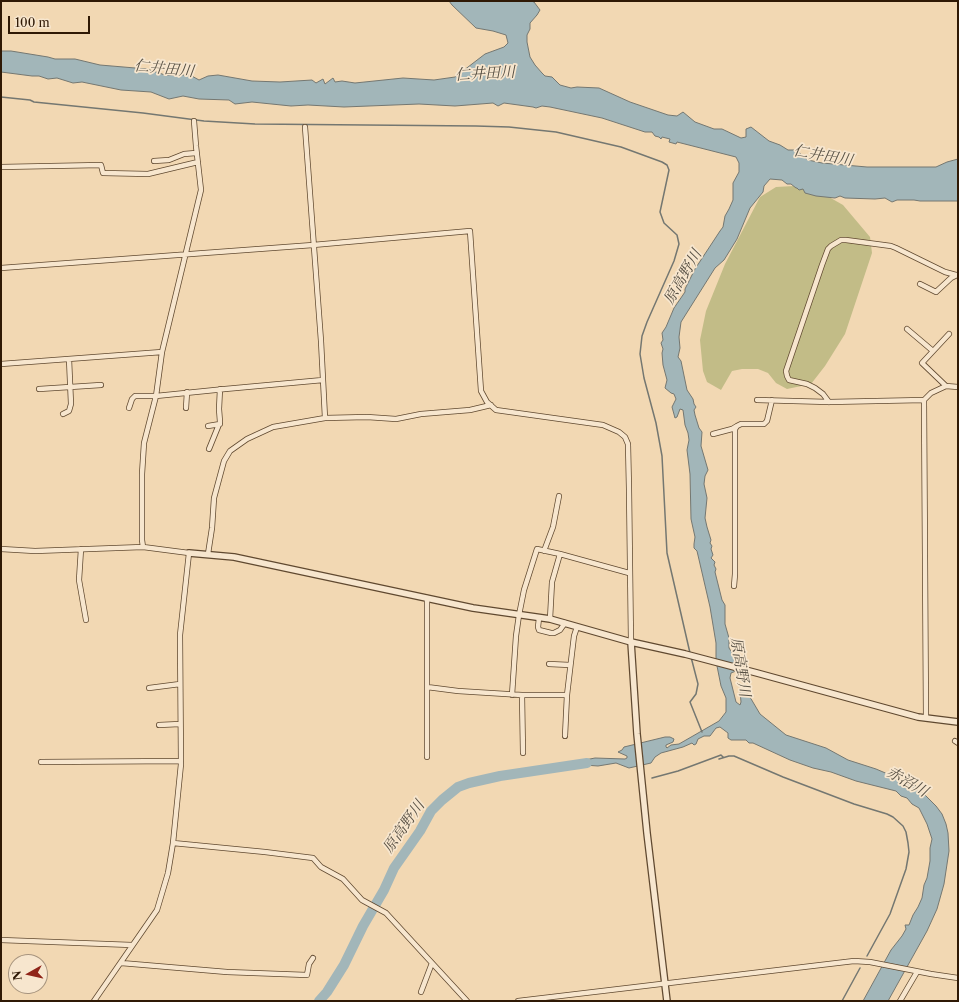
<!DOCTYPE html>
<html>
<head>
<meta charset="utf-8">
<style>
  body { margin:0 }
  #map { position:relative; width:959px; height:1002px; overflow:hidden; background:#f2d8b3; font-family:"Libre Caslon Text",serif }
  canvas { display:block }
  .frame { position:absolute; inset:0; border:2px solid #2f1905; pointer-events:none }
  .north { position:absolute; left:8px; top:954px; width:40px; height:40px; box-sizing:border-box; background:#f7e6ce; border:1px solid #a7947e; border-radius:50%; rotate:262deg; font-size:11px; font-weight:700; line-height:16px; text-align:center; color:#2f1905 }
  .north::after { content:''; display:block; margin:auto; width:14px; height:18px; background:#8f2418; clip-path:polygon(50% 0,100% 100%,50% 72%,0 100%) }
  .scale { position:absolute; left:8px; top:16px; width:82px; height:18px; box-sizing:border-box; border:2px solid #2f1905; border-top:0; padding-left:5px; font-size:12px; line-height:14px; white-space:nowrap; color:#2f1905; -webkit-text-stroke:3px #f7e6ce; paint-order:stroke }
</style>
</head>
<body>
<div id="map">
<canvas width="959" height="1002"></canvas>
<div class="frame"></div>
<div class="north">N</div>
<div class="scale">100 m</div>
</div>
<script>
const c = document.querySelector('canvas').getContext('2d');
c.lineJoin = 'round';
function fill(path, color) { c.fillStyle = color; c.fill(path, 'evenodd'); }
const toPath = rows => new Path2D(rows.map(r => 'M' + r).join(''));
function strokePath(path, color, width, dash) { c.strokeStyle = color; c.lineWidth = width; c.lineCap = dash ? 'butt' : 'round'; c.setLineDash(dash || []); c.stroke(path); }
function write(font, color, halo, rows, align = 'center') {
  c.font = font + ' "Libre Caslon Text","Noto Serif JP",serif'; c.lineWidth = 3.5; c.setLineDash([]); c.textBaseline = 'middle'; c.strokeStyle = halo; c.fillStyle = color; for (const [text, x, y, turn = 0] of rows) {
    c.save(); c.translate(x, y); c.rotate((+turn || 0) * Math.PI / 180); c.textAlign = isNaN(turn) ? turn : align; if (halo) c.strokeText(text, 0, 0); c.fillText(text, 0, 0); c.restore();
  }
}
const green = toPath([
  [794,186,815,189,843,205,870,237,872,253,845,334,825,366,811,384,787,389,776,383,768,373,758,369,742,369,732,371,721,390,707,382,703,371,700,340,706,311,725,264,760,197,776,187]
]);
const water = toPath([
  [449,1,531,1,534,2,540,10,537,15,530,23,530,29,527,35,527,42,530,57,535,65,542,73,545,76,552,77,560,85,571,88,577,87,599,88,630,102,668,115,677,116,683,112,695,122,714,129,722,129,741,138,746,137,746,129,751,127,769,141,780,145,788,150,796,150,808,160,822,163,867,167,936,167,947,162,958,159,958,201,920,201,914,200,897,200,892,202,885,198,875,199,845,198,840,196,835,198,816,196,805,193,803,189,799,190,797,188,796,188,791,184,787,184,782,180,770,179,764,186,763,192,750,208,737,239,724,260,715,268,681,322,679,337,680,348,678,357,681,361,687,390,693,399,694,404,696,407,694,410,695,415,699,428,702,432,701,446,708,470,705,476,704,484,707,498,705,518,707,527,711,540,710,543,712,546,711,549,713,555,711,558,715,562,714,565,716,569,715,572,722,600,725,605,725,624,729,638,729,648,737,660,745,661,746,667,731,673,730,678,736,702,740,705,741,702,740,691,743,691,747,692,760,714,786,735,826,748,848,760,876,769,916,786,936,806,942,814,946,824,948,833,949,851,944,884,937,909,927,931,888,1001,863,1001,891,950,902,936,906,929,905,925,909,925,913,915,918,907,922,898,924,885,927,878,930,861,930,848,932,839,927,824,919,808,912,804,907,798,901,796,896,791,856,781,831,772,813,768,790,760,753,743,749,743,746,740,731,740,728,738,728,733,720,727,716,728,710,736,704,736,698,739,696,744,694,745,692,743,683,747,661,753,655,757,651,763,629,768,616,763,598,766,584,765,567,768,585,760,595,758,625,759,627,758,627,756,618,752,622,750,624,747,665,737,670,737,674,739,673,742,666,745,666,747,667,748,671,745,679,744,719,721,726,712,726,698,721,686,716,661,716,643,710,607,697,551,694,548,694,544,695,537,691,519,690,474,687,450,689,440,688,433,685,425,683,410,680,409,677,417,675,418,672,407,676,399,674,394,671,393,665,388,667,380,663,365,662,353,663,349,661,343,663,340,662,333,666,327,674,308,685,292,685,289,695,269,720,231,723,227,725,216,729,209,733,200,733,183,739,172,739,163,736,157,677,142,676,144,669,142,670,139,662,137,661,139,659,137,655,136,652,132,645,132,602,118,550,107,542,106,536,108,533,107,504,103,498,106,493,103,455,106,419,104,344,107,308,105,291,106,252,102,235,104,229,100,199,99,183,96,169,99,151,92,121,90,82,82,73,83,57,78,48,79,39,76,32,76,1,72,1,51,11,51,48,57,55,59,75,59,100,65,147,69,165,75,190,75,199,80,208,76,218,75,252,81,280,82,312,80,316,83,323,79,325,84,333,78,335,82,342,81,355,83,403,78,434,80,455,77,485,54,504,47,508,43,506,35,493,31,476,28,452,5,449,1]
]);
const stream = toPath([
  [1,97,30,100,34,102,143,113,204,121,255,124,476,126,509,127,556,132,621,147,662,162,667,165,669,170,660,212,664,223,677,235,679,244,674,261,647,322,642,336,640,354,644,378,656,423,662,456,667,553,690,653],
  [691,657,698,684,696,694,690,702,702,732],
  [719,759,729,756,734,756,783,777,854,804,887,814,893,817,903,826,906,832,908,843,909,852,906,869,890,914,867,956],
  [652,778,678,771,721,755,723,757],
  [842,1001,860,968]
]);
const river = toPath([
  [319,1001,327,992,344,965,363,926,384,890,394,868,420,831,431,811,442,800,458,787,469,783,500,776,587,763]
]);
const minor = toPath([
  [305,127,321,341,325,418],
  [154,161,169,160,184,154,196,153],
  [1,167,101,165,103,173,148,174,198,162],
  [1,268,313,245,470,231,481,391,487,402,496,410,603,425,619,432,625,437,628,444,629,489,631,642],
  [920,284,936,292,951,278,957,275],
  [907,329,933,351],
  [1,364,162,352],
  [946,386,922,363,949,334],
  [39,389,101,385],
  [757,400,829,402,924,400,926,718],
  [924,400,931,393,946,386,958,387],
  [829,402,823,394,815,388,807,384,789,380,787,376,786,371,822,265,828,249,831,246,841,240,846,240,891,246,896,248,945,272,956,275],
  [129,408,132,399,135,396,156,396,225,389,323,380],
  [186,408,187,392],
  [63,414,69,411,71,404,69,359],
  [208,426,220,424],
  [713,434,732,429,737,426],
  [209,449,220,422,219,409,220,389],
  [1,549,35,551,143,547],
  [81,549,79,580,86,620],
  [544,551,553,527,559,496],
  [208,554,212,528,214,498,224,461,230,451,247,439,273,427,325,418,367,417,396,419,421,414,470,410,491,405],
  [734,586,735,574,735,429,737,426,741,424,764,424,767,421,772,400],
  [427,598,427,757],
  [539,618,538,627,539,630,551,633,554,633,560,630,565,623],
  [550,619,552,582,560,554],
  [549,664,570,665],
  [427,687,458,691,522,695,567,695],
  [149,688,180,684],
  [512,695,516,636,519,615,524,590,537,549,560,554,629,573],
  [522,695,523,753],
  [159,725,180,724],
  [565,736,567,695,574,636,577,627],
  [955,741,958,743],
  [41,762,181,761],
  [173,843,265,852,313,858,321,867,343,879,362,900,386,913,467,1001],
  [1,940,132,945],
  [121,963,227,972,307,975,309,964,313,958],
  [421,992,432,963],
  [94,1001,157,910,168,873,173,843,181,764,180,635,189,553,143,547,142,540,142,474,144,443,156,396,162,352,201,190,196,146,194,121],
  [518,1001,854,961,870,962,931,974,958,978],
  [900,1001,917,972]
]);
const tertiary = toPath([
  [189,553,234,557,473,608,550,619,631,642,685,654,757,673,918,717,958,722],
  [631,642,637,734,647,833,667,1001]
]);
const waterNames = [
  ["仁井田川",164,69,6],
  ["仁井田川",485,74,-3],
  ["仁井田川",823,156,10],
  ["原高野川",683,277,-60],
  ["原高野川",740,667,81],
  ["赤沼川",907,782,30],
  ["原高野川",404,827,-55]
];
fill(green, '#c2bc87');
fill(water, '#a2b6b9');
strokePath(water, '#747771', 1);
strokePath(stream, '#747771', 1.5);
strokePath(river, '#a2b6b9', 10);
strokePath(minor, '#604930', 6);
strokePath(tertiary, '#604930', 8);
strokePath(minor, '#f7e6ce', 4.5);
strokePath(tertiary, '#f7e6ce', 5.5);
write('italic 15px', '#575044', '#f7e6ce', waterNames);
</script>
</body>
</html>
